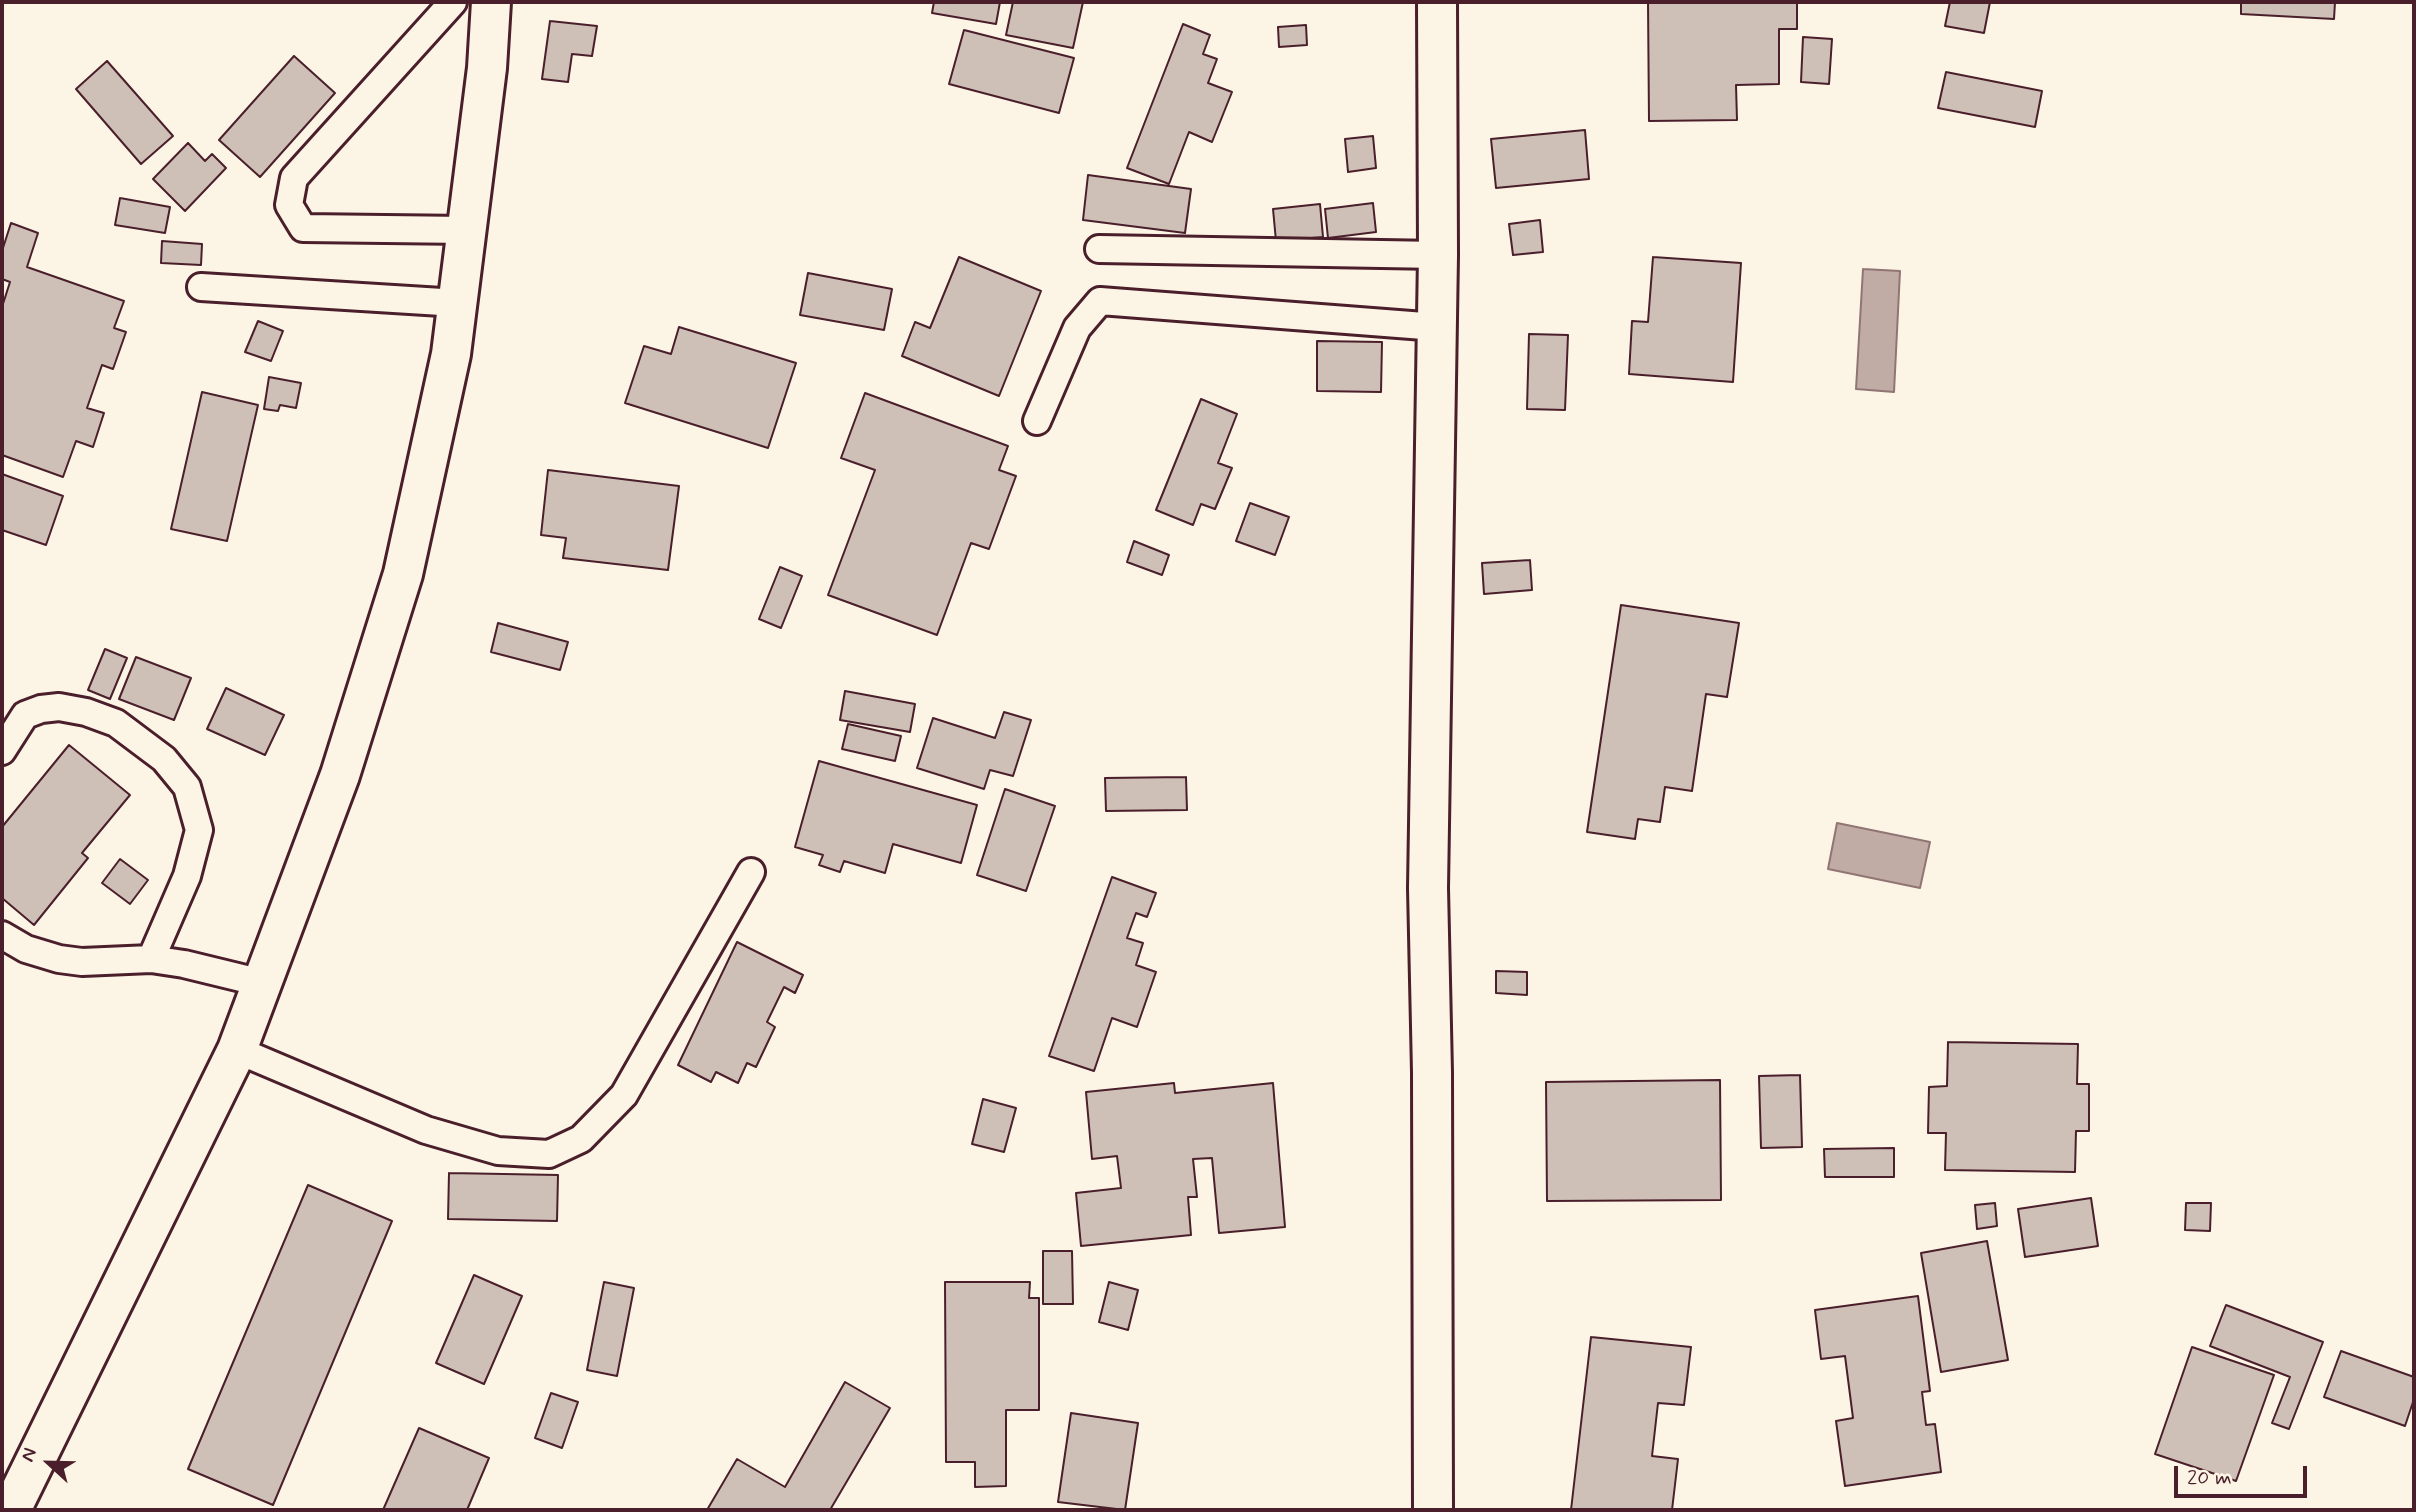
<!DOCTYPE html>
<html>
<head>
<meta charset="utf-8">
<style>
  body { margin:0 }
  #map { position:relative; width:2416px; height:1512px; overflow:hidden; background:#fcf5e5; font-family:Mynerve,sans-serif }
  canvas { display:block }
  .frame { position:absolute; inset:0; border:4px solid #4a1f2b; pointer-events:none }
  .north { position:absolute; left:14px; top:1428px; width:70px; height:70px; -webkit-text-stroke:5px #fcf5e5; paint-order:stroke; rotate:292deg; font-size:19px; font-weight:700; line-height:28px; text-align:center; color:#4a1f2b }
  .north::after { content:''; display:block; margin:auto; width:24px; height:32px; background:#4a1f2b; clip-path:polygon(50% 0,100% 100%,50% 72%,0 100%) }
  .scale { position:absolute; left:2174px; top:1466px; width:133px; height:32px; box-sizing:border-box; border:4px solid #4a1f2b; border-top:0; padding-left:9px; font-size:21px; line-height:24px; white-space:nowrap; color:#4a1f2b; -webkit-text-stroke:5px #fcf5e5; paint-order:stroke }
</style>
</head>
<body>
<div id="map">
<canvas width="2416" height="1512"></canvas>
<div class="frame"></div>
<div class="north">N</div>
<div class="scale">20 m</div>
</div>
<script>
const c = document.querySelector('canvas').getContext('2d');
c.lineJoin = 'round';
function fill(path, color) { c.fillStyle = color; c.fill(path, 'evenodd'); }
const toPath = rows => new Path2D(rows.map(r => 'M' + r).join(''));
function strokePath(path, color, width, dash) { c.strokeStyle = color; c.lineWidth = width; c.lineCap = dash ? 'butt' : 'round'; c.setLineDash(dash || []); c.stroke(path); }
const water = toPath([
  [1863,269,1900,271,1894,392,1856,389,1863,269],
  [1837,823,1930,842,1920,888,1828,869,1837,823]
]);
const building = toPath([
  [934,2,1000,2,996,24,932,13,934,2],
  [1013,2,1083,2,1073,48,1006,35,1013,2],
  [1648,2,1797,2,1797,29,1779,29,1779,84,1736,85,1737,120,1649,121,1648,2],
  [1950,2,1990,2,1984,33,1945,26,1950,2],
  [2241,2,2335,2,2334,19,2241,14,2241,2],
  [550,21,597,26,592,56,572,54,568,82,542,79,550,21],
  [1183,24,1210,35,1203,54,1217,59,1208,83,1232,92,1212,142,1189,132,1169,184,1127,168,1183,24],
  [1306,25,1307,45,1279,47,1278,27,1306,25],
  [964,30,1074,58,1059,113,949,84,964,30],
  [1803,37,1832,39,1829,84,1801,82,1803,37],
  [294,56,335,93,260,177,219,140,294,56],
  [107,61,173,136,141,164,76,89,107,61],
  [1946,72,2042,91,2035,127,1938,108,1946,72],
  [1585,130,1589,179,1496,188,1491,139,1585,130],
  [1373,136,1376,168,1348,172,1345,139,1373,136],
  [188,143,205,161,212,154,226,168,185,211,153,179,188,143],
  [1088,175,1191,189,1185,233,1083,220,1088,175],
  [120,198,170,207,165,233,115,225,120,198],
  [1373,203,1376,232,1328,238,1325,209,1373,203],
  [1320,204,1323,237,1276,241,1273,209,1320,204],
  [1540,220,1543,252,1513,255,1509,224,1540,220],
  [11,223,38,233,27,267,124,301,114,328,126,332,113,369,102,365,87,408,104,413,93,447,76,441,63,477,2,455,2,307,10,282,2,279,2,251,11,223],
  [162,241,202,244,201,265,161,263,162,241],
  [959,257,1041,291,999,396,902,356,915,322,930,328,959,257],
  [1653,257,1741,263,1733,382,1629,374,1632,321,1648,322,1653,257],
  [808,273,892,289,884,330,800,315,808,273],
  [258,321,283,331,271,361,245,352,258,321],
  [679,327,796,363,768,448,625,403,644,346,671,354,679,327],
  [1529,334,1568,335,1565,410,1527,409,1529,334],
  [1317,341,1382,342,1381,392,1317,391,1317,341],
  [269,377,301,383,296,408,280,405,278,411,264,409,269,377],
  [202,392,258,405,227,541,171,529,202,392],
  [865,393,1008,446,999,470,1016,476,989,549,971,543,937,635,828,595,875,470,841,458,865,393],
  [1201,399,1237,414,1218,463,1232,468,1215,509,1201,504,1193,525,1156,510,1201,399],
  [548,470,679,486,668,570,563,558,566,538,541,535,548,470],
  [2,474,63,496,46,545,2,530,2,474],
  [1250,503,1289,517,1275,555,1236,541,1250,503],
  [1134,541,1169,555,1162,575,1127,562,1134,541],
  [1530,560,1532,590,1484,594,1482,563,1530,560],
  [780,567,802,576,781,628,759,619,780,567],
  [1621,605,1739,623,1727,697,1706,694,1692,791,1665,787,1660,822,1638,819,1635,839,1587,832,1621,605],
  [498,623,568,642,560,670,491,652,498,623],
  [105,649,127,658,110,699,88,690,105,649],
  [136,657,191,678,174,720,119,699,136,657],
  [226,688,284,715,265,755,207,729,226,688],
  [845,691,915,704,910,732,840,720,845,691],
  [1004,712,1031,720,1013,776,990,770,984,789,917,768,933,718,995,738,1004,712],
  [848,724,901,736,895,761,842,749,848,724],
  [69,745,130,795,82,853,88,858,34,925,2,898,2,827,69,745],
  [819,761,977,805,961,863,893,844,885,873,844,861,840,872,819,865,823,855,795,847,819,761],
  [1186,777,1187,810,1106,811,1105,778,1186,777],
  [1005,789,1055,806,1026,891,977,875,1005,789],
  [120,859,148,880,130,904,102,883,120,859],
  [1112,877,1156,893,1147,917,1136,913,1127,938,1143,943,1136,965,1156,972,1137,1027,1112,1018,1094,1071,1049,1056,1112,877],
  [737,942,803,975,795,993,784,987,767,1022,775,1027,756,1067,747,1063,738,1083,716,1072,711,1082,678,1065,737,942],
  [1496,971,1527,972,1527,995,1496,993,1496,971],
  [1948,1042,2078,1044,2077,1084,2089,1084,2089,1131,2076,1131,2075,1172,1945,1170,1946,1133,1928,1133,1929,1087,1947,1086,1948,1042],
  [1800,1075,1802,1147,1761,1148,1759,1076,1800,1075],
  [1720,1080,1721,1200,1547,1201,1546,1082,1720,1080],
  [1174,1083,1175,1093,1273,1083,1285,1227,1219,1233,1212,1158,1193,1159,1197,1197,1188,1197,1191,1235,1081,1246,1076,1193,1121,1188,1117,1156,1092,1159,1086,1092,1174,1083],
  [983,1099,1016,1108,1004,1152,972,1144,983,1099],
  [1894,1148,1894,1177,1825,1177,1824,1149,1894,1148],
  [449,1173,558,1175,557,1221,448,1219,449,1173],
  [308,1185,392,1221,273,1505,188,1469,308,1185],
  [2091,1198,2098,1246,2025,1257,2018,1209,2091,1198],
  [1995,1203,1997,1226,1977,1229,1975,1205,1995,1203],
  [2186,1203,2211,1203,2210,1231,2185,1230,2186,1203],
  [1987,1241,2008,1360,1941,1372,1921,1253,1987,1241],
  [1043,1251,1072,1251,1073,1304,1043,1304,1043,1251],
  [474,1275,522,1296,484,1384,436,1363,474,1275],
  [604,1282,634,1288,617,1376,587,1370,604,1282],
  [945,1282,1030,1282,1029,1298,1039,1298,1039,1410,1006,1410,1006,1486,975,1487,975,1462,946,1462,945,1282],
  [1109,1282,1138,1290,1128,1330,1099,1322,1109,1282],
  [1918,1296,1930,1391,1922,1392,1926,1425,1935,1424,1941,1472,1845,1486,1836,1421,1853,1418,1845,1356,1821,1359,1815,1310,1918,1296],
  [2226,1305,2323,1342,2289,1429,2272,1423,2290,1377,2210,1346,2226,1305],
  [1591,1337,1691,1347,1684,1405,1658,1403,1652,1456,1678,1459,1672,1510,1571,1510,1591,1337],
  [2192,1347,2274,1375,2236,1481,2155,1454,2192,1347],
  [2341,1351,2414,1377,2414,1399,2405,1426,2324,1397,2341,1351],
  [845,1382,890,1408,830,1510,707,1510,737,1459,785,1487,845,1382],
  [551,1393,578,1402,562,1448,535,1438,551,1393],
  [1071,1413,1138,1423,1125,1510,1058,1502,1071,1413],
  [419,1428,489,1458,467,1510,383,1510,419,1428]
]);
const service = toPath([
  [453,2,294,178,289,205,303,228,467,230],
  [1099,249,1438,255],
  [201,287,458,303],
  [1037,421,1077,328,1100,301,1437,327],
  [2,751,25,715,41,709,59,707,86,712,116,723,164,759,187,787,199,830,187,876,151,959],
  [2,935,26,949,59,959,82,962,151,959,184,964,262,983],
  [237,1050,426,1130,498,1151,549,1154,581,1139,624,1095,751,872]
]);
const minor = toPath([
  [11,1510,237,1050,340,775,403,574,451,354,487,68,491,2],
  [1433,1510,1432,1072,1428,888,1438,255,1437,2]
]);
fill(water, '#c0aca5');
strokePath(water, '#917474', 2);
fill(building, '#cfc0b7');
strokePath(building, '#4a1f2b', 2);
strokePath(service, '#4a1f2b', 32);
strokePath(minor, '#4a1f2b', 44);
strokePath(service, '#fcf5e5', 26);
strokePath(minor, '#fcf5e5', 38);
</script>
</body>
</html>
